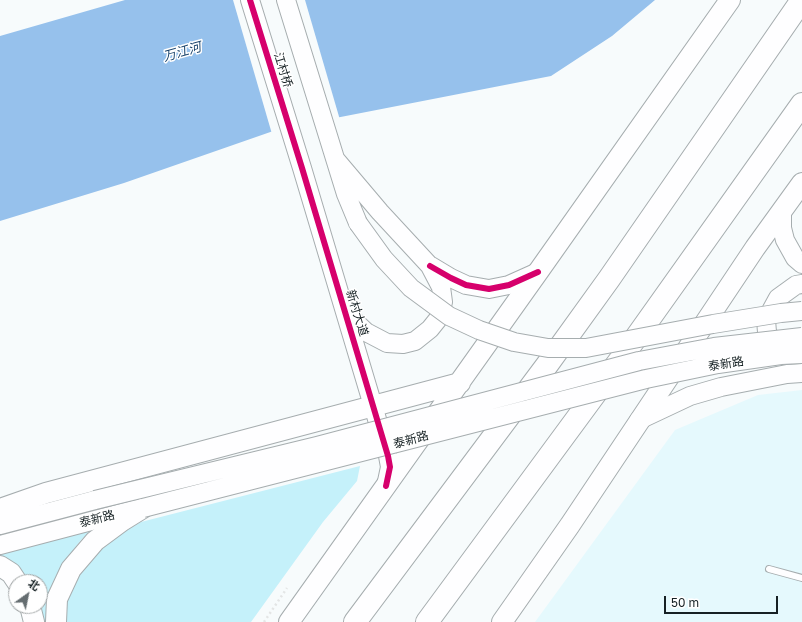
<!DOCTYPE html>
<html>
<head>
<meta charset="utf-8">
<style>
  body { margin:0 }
  #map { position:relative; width:802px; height:622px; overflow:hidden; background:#f7fbfc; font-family:"Golos Text","Noto Sans SC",sans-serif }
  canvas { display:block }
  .north { position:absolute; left:8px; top:574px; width:40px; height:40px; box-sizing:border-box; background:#fff; border:1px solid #a2a6a7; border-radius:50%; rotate:33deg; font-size:11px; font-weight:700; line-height:16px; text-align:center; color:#162124 }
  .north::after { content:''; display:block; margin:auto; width:14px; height:18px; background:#656d70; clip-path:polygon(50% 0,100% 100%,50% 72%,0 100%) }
  .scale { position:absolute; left:664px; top:596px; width:114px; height:18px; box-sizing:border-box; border:2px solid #162124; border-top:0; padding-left:5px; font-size:12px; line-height:14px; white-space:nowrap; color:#162124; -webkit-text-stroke:3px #fff; paint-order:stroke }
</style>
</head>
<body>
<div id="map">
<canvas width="802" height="622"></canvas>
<div class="north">北</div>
<div class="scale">50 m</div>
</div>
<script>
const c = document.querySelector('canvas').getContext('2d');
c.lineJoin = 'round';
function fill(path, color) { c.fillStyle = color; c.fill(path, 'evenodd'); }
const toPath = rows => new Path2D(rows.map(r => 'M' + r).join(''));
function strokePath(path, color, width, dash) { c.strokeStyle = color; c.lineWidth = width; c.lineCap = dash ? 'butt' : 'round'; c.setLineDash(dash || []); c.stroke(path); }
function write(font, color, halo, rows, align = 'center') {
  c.font = font + ' "Golos Text","Noto Sans SC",sans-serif'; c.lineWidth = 3; c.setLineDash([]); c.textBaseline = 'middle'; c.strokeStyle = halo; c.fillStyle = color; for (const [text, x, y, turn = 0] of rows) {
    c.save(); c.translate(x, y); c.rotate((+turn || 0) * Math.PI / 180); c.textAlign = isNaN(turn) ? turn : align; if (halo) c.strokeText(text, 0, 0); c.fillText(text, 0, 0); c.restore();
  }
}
const built = toPath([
  [802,390,802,622,535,622,675,430,758,395]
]);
const green = toPath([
  [360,466,357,481,323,522,251,622,64,622,65,602,74,581,86,562,109,540,141,522],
  [91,530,81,540,65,561,53,582,47,607,49,622,41,622,40,582,26,582,14,565,0,555,0,554]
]);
const water = toPath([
  [125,0,655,0,612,36,551,76,279,129,124,183,0,221,0,36]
]);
const pier = toPath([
  [233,0,305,0,340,120,272,134]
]);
const path = toPath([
  [264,622,287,588]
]);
const lane = toPath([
  [769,569,802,578]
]);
const secondary = toPath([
  [250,0,302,168,388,456,390,467,386,486],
  [286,0,346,194,358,223],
  [336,160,380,212,430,266,441,287,443,302,438,319,430,329,415,341,403,344,387,343,366,332,347,314],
  [782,211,782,228,785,240,795,258,802,264],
  [431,266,451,278,466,285,489,289,509,285,538,272],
  [780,352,774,345,767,332,766,320,778,298,796,285,802,284],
  [639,420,690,396,721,387,787,374,802,373],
  [0,525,95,500],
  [0,545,137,509]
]);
const primary = toPath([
  [0,509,46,493,460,383],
  [0,566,11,573,17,582],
  [30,606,34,622],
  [56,622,57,599,71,569,95,541,122,521,143,508],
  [289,622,538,272,730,0],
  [502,622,570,525,755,248,802,183]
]);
const highway = toPath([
  [355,622,547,365,609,279,802,0],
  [427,622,620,360,802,104]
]);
const secondaryBridge = toPath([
  [358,223,384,259,411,288,449,316,479,330,514,342,548,348,586,348,713,324,781,313,802,311],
  [95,500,317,446,639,361,714,347,802,337],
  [143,508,646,379,718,364,781,355,802,354]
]);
const cycleway = toPath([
  [250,0,302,168,388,456,390,467,386,486],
  [430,266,451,278,466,285,489,289,509,285,538,272]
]);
const streetNames = [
  ["江村桥",283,70,73],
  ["新村大道",357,313,73],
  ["泰新路",726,364,-9],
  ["泰新路",411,440,-15],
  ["泰新路",97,519,-14]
];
const waterNames = [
  ["万江河",182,52,-16]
];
fill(built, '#e5f9fd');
fill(green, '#c5f1fa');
fill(water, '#96c1ec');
fill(pier, '#f7fbfc');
strokePath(lane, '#a6adaf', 8);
strokePath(secondary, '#a6adaf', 20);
strokePath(primary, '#a6adaf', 22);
strokePath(highway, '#a6adaf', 24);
strokePath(path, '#e3e5e5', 2.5, [2, 3]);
strokePath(lane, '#fefeff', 6);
strokePath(secondary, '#fefeff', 18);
strokePath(primary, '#fefeff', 20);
strokePath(highway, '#fefeff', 22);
strokePath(secondaryBridge, '#a6adaf', 20, []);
strokePath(secondaryBridge, '#fefeff', 18);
strokePath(cycleway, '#d6006c', 6);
write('12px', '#162124', '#fff', streetNames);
write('italic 13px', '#18426a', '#fff', waterNames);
</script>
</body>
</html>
